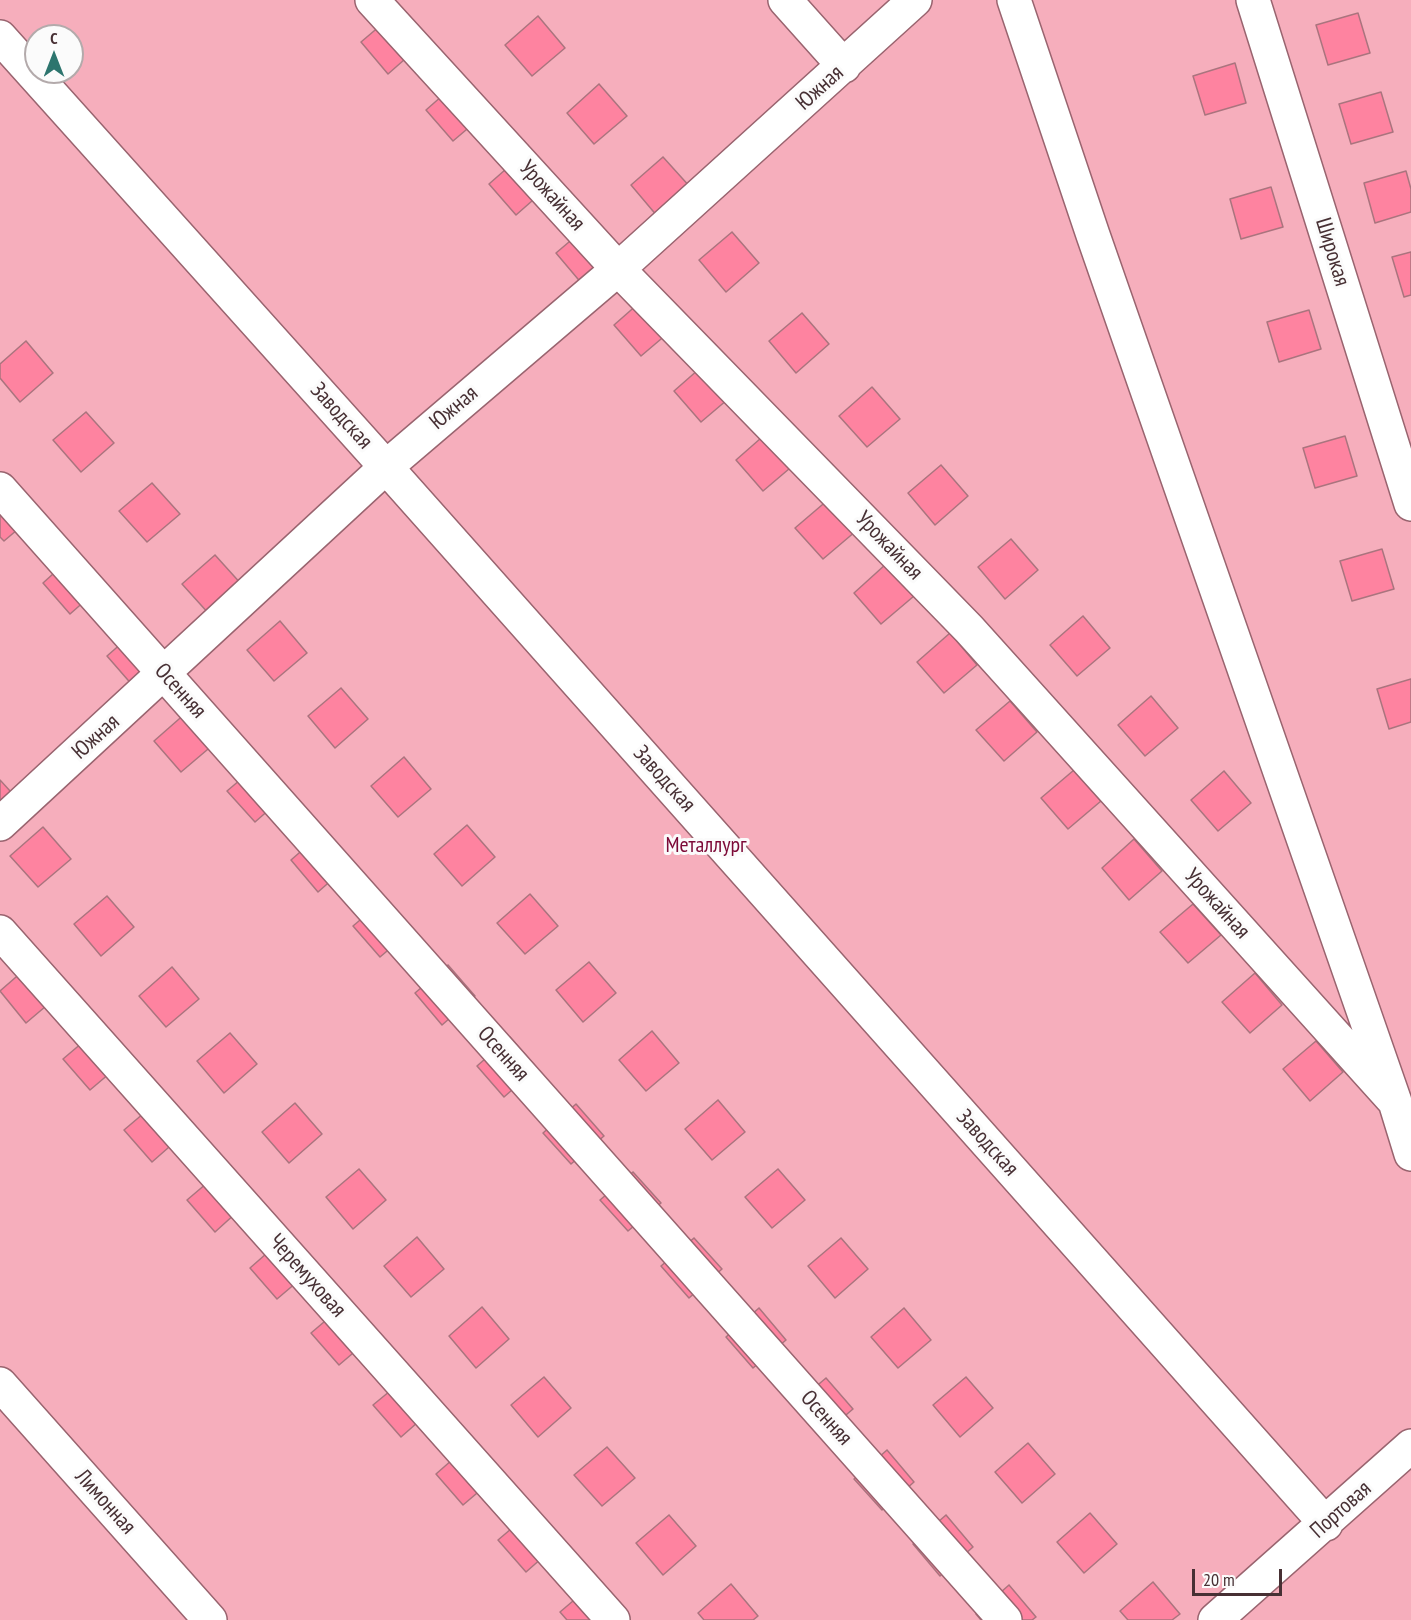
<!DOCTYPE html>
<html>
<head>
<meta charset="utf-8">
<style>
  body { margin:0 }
  #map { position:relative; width:1411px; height:1620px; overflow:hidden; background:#fccbd4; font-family:"PT Sans Narrow",sans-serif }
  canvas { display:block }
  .north { position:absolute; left:24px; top:24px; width:60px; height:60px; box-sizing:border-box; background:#fbfbfb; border:2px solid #b3aaab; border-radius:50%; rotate:0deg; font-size:16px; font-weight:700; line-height:24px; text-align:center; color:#473034 }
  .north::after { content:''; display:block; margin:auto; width:21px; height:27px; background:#2d756e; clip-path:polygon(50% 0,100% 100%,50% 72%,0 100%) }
  .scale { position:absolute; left:1192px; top:1569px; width:90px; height:27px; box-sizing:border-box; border:3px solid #473034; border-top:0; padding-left:8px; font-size:18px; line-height:21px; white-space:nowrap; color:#473034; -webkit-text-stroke:4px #fbfbfb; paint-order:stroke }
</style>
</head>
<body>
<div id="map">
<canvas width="1411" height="1620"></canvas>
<div class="north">С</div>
<div class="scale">20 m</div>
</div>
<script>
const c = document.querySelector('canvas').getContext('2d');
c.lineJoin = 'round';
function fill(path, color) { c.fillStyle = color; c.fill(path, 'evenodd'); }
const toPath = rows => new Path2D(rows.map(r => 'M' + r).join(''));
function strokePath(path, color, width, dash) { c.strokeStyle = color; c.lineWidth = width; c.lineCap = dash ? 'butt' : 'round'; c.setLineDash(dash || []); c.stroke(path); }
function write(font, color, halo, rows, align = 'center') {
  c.font = font + ' "PT Sans Narrow",sans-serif'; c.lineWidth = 6; c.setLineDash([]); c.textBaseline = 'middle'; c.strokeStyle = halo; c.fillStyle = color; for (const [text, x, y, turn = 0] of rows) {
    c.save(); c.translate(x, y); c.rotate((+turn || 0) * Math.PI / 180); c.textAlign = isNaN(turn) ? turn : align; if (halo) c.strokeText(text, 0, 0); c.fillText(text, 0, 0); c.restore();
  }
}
const green = toPath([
  [0,0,1411,0,1411,1620,0,1620],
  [36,36,72,36,72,72,36,72]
]);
const building = toPath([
  [1358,13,1370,53,1328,65,1316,25,1358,13],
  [394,14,421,45,388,74,361,42,394,14],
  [538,16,565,48,532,76,505,45,538,16],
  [1235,63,1246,103,1205,115,1193,76,1235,63],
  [459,81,486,113,453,141,426,110,459,81],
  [599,84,627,116,594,144,567,113,599,84],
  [1381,92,1393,132,1351,144,1339,104,1381,92],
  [522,155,549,186,516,215,489,184,522,155],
  [663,157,691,188,658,217,631,185,663,157],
  [1406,171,1411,189,1411,212,1375,223,1364,183,1406,171],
  [1271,187,1283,227,1241,239,1230,199,1271,187],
  [589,225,616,256,583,285,556,253,589,225],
  [732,232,759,263,726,292,699,260,732,232],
  [1411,252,1411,295,1404,297,1392,257,1411,252],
  [647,296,674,328,641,356,614,325,647,296],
  [1309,310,1321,349,1279,362,1267,322,1309,310],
  [802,313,829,344,796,373,769,341,802,313],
  [26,341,53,373,20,402,0,378,0,364,26,341],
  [707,362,734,394,701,422,674,391,707,362],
  [872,387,900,419,867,447,839,416,872,387],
  [86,412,114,443,81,472,53,440,86,412],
  [769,431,796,463,763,491,736,460,769,431],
  [1345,436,1357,476,1315,488,1303,448,1345,436],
  [941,465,968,496,935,525,908,493,941,465],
  [152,483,180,514,147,542,119,511,152,483],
  [0,490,37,513,4,541,0,537,0,490],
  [829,499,856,531,823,559,795,528,829,499],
  [1011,539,1038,570,1005,599,978,567,1011,539],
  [1382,549,1394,589,1352,601,1340,561,1382,549],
  [75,554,103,585,70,614,43,583,75,554],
  [215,555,243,586,210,615,182,584,215,555],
  [886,564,914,596,881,624,854,593,886,564],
  [1083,616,1110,648,1077,676,1050,645,1083,616],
  [280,621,307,653,274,681,247,650,280,621],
  [140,627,167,659,134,687,107,656,140,627],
  [950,633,977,665,944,693,917,662,950,633],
  [1411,679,1411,722,1389,729,1377,689,1411,679],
  [341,688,368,719,335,748,308,716,341,688],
  [1151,696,1178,728,1145,756,1118,725,1151,696],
  [1010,701,1037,732,1004,761,976,730,1010,701],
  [187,712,214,744,181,772,154,741,187,712],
  [404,757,431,789,398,817,371,786,404,757],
  [260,763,287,794,255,822,227,791,260,763],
  [1074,770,1101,801,1068,829,1041,798,1074,770],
  [1224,771,1251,803,1218,831,1191,800,1224,771],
  [0,780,11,792,0,801,0,780],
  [467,825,495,857,462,886,434,854,467,825],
  [43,827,71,859,38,887,10,856,43,827],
  [323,832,351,863,318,892,291,860,323,832],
  [1134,839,1162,871,1129,900,1102,868,1134,839],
  [530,894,558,926,525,954,497,923,530,894],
  [107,896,134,927,101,956,74,924,107,896],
  [386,898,413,929,380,957,353,926,386,898],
  [1193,904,1221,935,1188,963,1160,932,1193,904],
  [589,962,616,993,583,1022,556,990,589,962],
  [31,964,59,995,26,1023,0,991,31,964],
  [448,965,475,996,442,1025,415,993,448,965],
  [172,967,199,999,166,1027,139,996,172,967],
  [1255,973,1282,1005,1250,1033,1222,1002,1255,973],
  [96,1031,123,1062,90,1090,63,1059,96,1031],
  [652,1031,679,1063,646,1091,619,1060,652,1031],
  [230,1033,257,1064,224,1093,197,1061,230,1033],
  [510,1037,537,1068,504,1097,477,1066,510,1037],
  [1316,1041,1343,1072,1310,1101,1283,1069,1316,1041],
  [718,1100,745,1132,712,1160,685,1129,718,1100],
  [157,1102,185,1133,152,1162,124,1130,157,1102],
  [295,1103,322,1134,289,1163,262,1132,295,1103],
  [576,1104,604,1136,571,1164,543,1133,576,1104],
  [359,1169,386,1200,353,1229,326,1197,359,1169],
  [778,1169,805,1200,772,1228,745,1197,778,1169],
  [220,1172,247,1203,215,1232,187,1200,220,1172],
  [633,1172,661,1203,628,1231,600,1200,633,1172],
  [417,1237,444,1269,411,1297,384,1266,417,1237],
  [694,1238,722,1269,689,1298,661,1266,694,1238],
  [841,1238,868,1269,835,1298,808,1266,841,1238],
  [283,1239,310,1271,277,1299,250,1268,283,1239],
  [344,1305,372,1337,339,1365,311,1333,344,1305],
  [482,1307,509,1339,476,1368,449,1336,482,1307],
  [759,1308,786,1340,753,1368,726,1337,759,1308],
  [904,1308,931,1340,898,1368,871,1337,904,1308],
  [407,1377,434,1408,401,1437,373,1405,407,1377],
  [544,1377,571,1408,538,1437,511,1405,544,1377],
  [966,1377,993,1408,960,1437,933,1405,966,1377],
  [826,1378,853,1409,820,1437,793,1406,826,1378],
  [1028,1443,1055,1474,1022,1503,995,1472,1028,1443],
  [469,1445,496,1477,463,1505,436,1474,469,1445],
  [607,1447,635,1478,602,1506,574,1475,607,1447],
  [887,1450,914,1482,882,1510,854,1479,887,1450],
  [531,1512,559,1543,526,1572,498,1540,531,1512],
  [1090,1513,1117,1544,1084,1573,1057,1542,1090,1513],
  [669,1515,696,1546,663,1575,636,1543,669,1515],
  [946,1515,973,1547,940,1576,913,1544,946,1515],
  [1153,1582,1180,1614,1172,1620,1128,1620,1120,1611,1153,1582],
  [593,1584,614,1620,567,1620,560,1612,593,1584],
  [731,1584,758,1616,753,1620,704,1620,698,1613,731,1584],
  [1009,1585,1036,1617,1032,1620,981,1620,976,1614,1009,1585]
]);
const minor = toPath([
  [372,0,618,269,969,629,1395,1102],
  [785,0,844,66],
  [1014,0,1093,235,1395,1102,1411,1154],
  [1253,0,1411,504],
  [0,37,386,467,1326,1524],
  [0,489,1005,1620],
  [0,824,386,467,618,269,915,0],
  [0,932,613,1620],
  [0,1384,210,1620],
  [1215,1620,1411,1446]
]);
const streetNames = [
  ["Южная",820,88,-42],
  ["Урожайная",552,196,48],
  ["Широкая",1332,252,73],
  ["Южная",454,408,-40],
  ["Заводская",341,416,48],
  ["Урожайная",889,546,46],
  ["Осенняя",180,691,48],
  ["Южная",96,737,-42],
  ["Заводская",664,779,48],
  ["Урожайная",1217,904,48],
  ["Осенняя",503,1054,48],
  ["Заводская",987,1143,48],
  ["Черемуховая",307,1276,48],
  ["Осенняя",826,1418,48],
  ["Лимонная",105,1502,48],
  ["Портовая",1341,1510,-42]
];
const parkNames = [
  ["Металлург",706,846]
];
fill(green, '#f6aebc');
fill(building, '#fe83a0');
strokePath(building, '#aa747e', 1.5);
strokePath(minor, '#99646f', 36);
strokePath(minor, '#fff', 33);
write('22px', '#473034', '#fbfbfb', streetNames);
write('22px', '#7c0a37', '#fbfbfb', parkNames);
</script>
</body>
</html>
